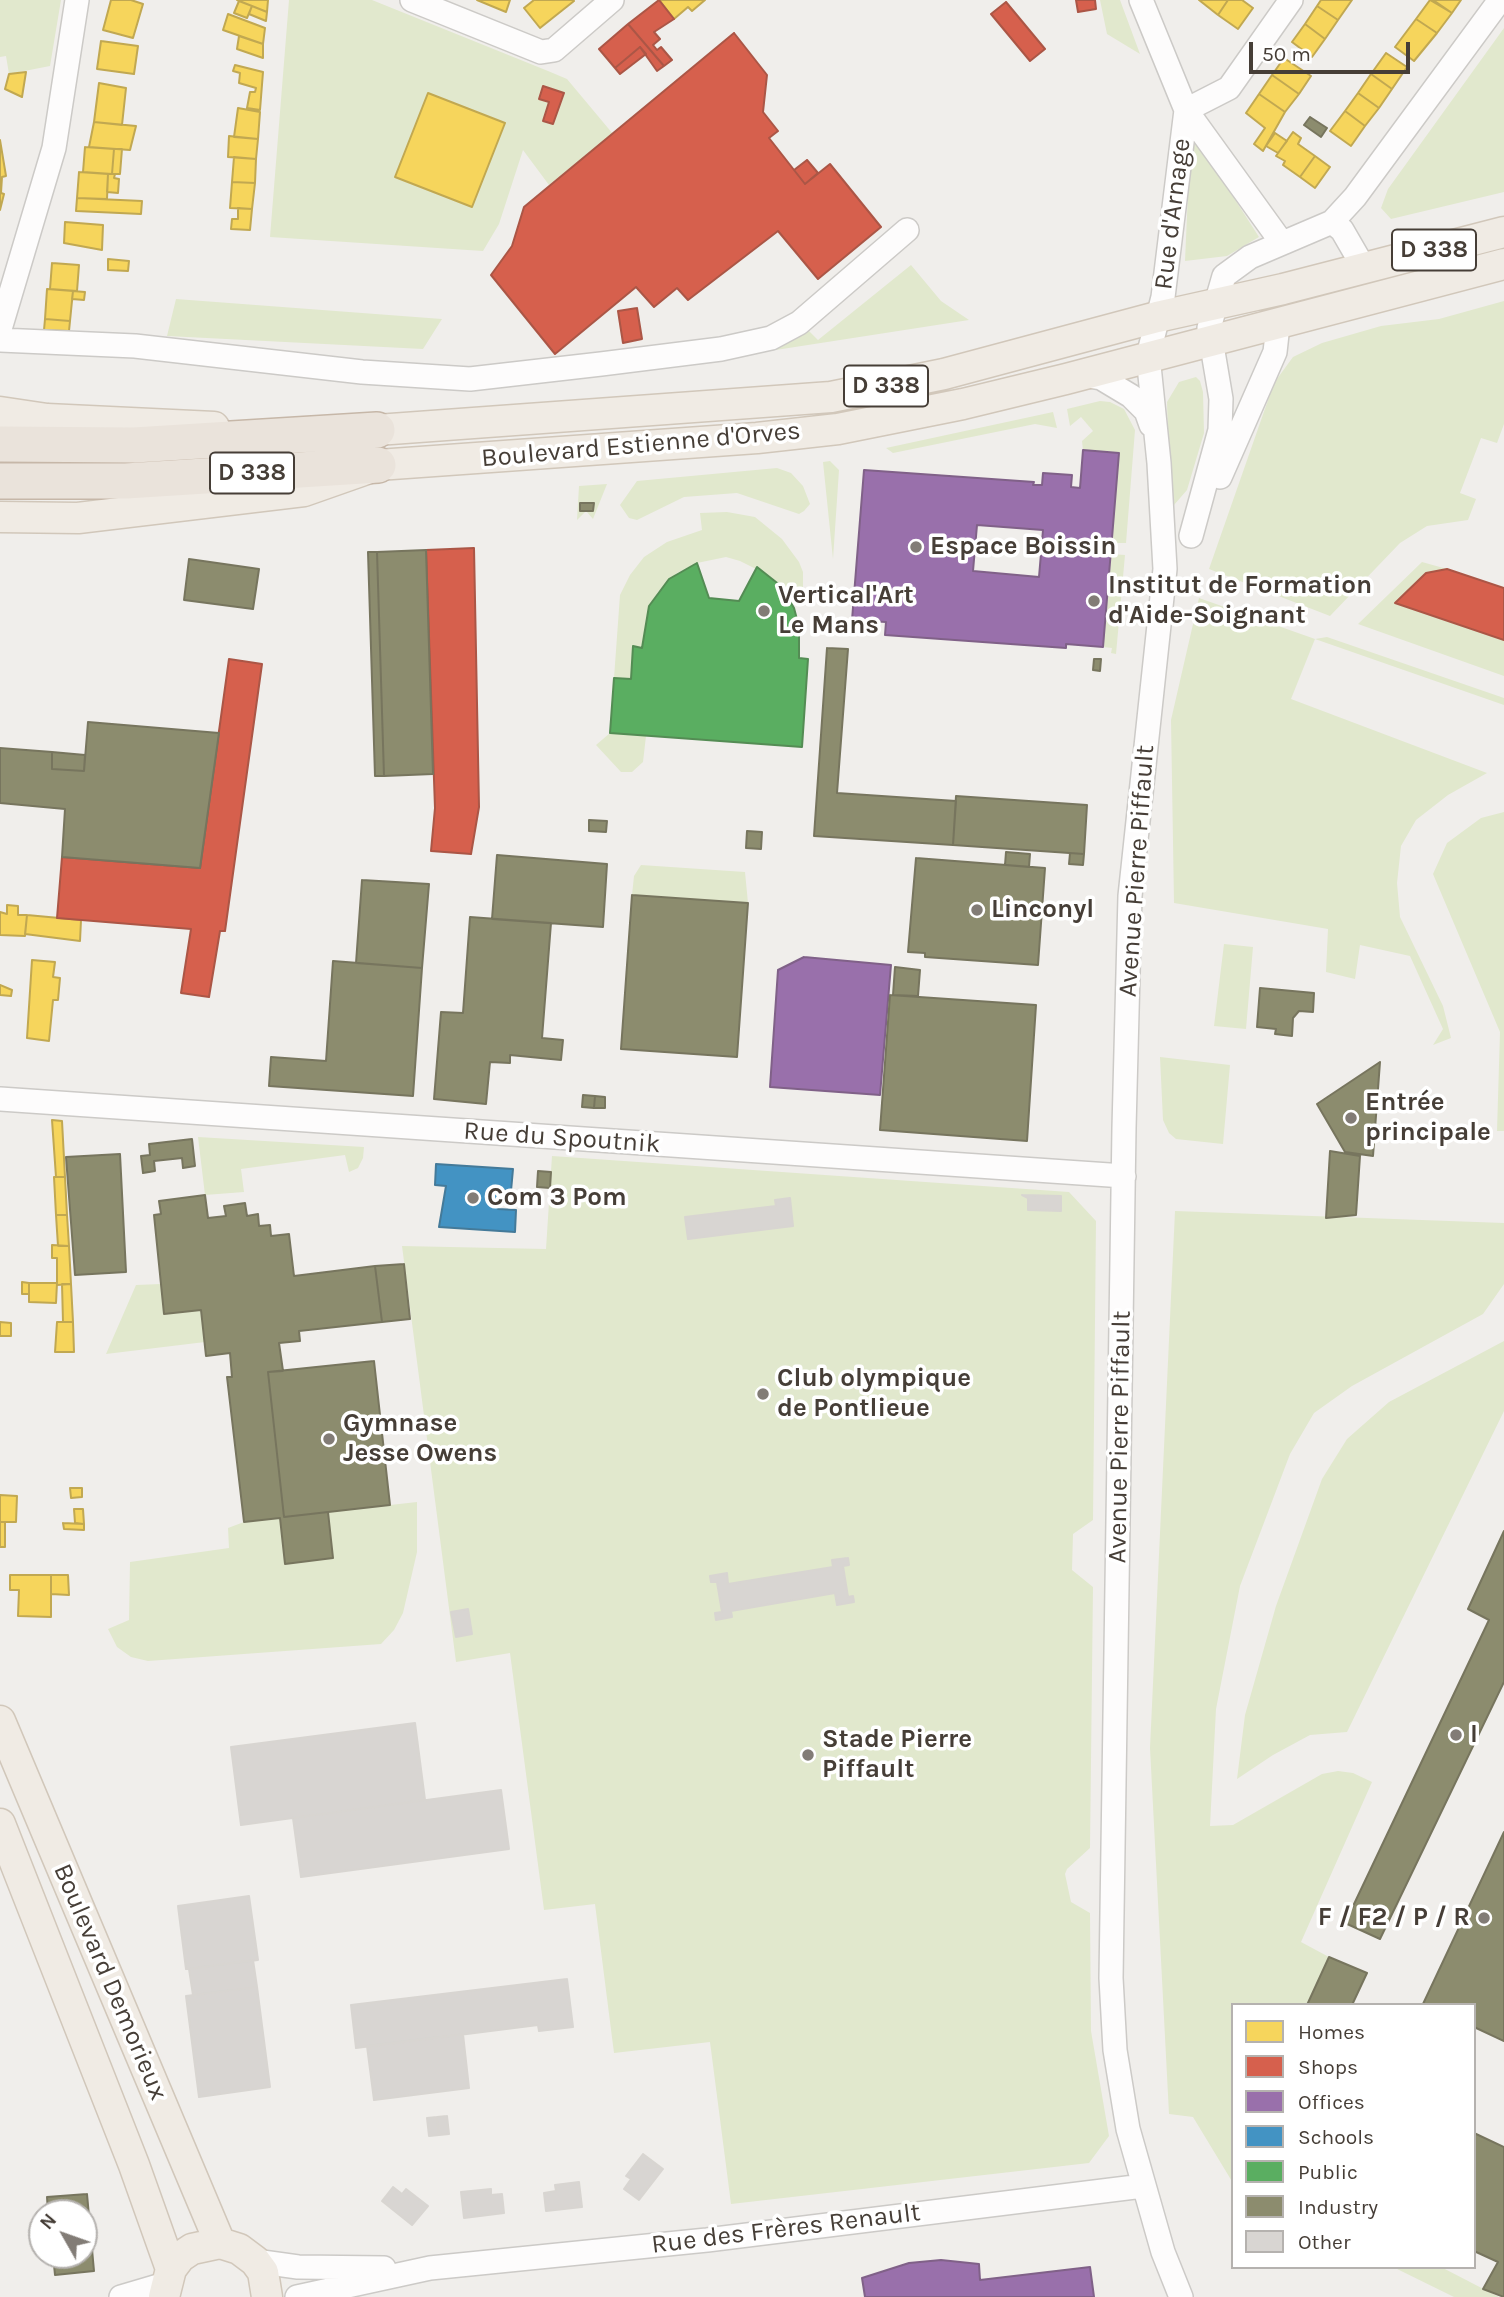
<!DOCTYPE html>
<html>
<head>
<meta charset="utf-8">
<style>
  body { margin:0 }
  #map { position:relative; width:1504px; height:2297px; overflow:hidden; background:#f0eeeb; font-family:Karla,sans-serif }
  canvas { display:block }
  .legend { position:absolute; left:1231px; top:2003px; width:245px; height:266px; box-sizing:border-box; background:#fff; border:2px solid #b5b2af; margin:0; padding:9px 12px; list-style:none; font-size:21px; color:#463e37 }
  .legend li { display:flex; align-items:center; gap:14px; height:35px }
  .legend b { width:35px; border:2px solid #b5b2af }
  .north { position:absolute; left:28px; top:2199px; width:70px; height:70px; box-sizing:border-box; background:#fff; border:2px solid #b5b2af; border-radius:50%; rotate:310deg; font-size:19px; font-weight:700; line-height:28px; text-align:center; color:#463e37 }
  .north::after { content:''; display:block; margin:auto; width:24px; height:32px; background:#827c76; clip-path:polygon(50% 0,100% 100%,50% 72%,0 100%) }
  .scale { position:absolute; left:1249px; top:42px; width:161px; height:32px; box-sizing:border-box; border:4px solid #463e37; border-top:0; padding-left:9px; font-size:21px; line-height:24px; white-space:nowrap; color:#463e37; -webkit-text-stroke:5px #fff; paint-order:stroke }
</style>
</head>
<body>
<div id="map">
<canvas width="1504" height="2297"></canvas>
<ul class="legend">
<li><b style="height:19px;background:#f6d55c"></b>Homes</li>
<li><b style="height:19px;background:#d6604d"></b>Shops</li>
<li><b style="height:19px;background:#9970ab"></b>Offices</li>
<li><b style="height:19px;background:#4393c3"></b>Schools</li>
<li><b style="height:19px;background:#5aae61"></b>Public</li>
<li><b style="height:19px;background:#8c8c6e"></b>Industry</li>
<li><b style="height:19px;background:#d8d5d2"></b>Other</li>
</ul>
<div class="north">N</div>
<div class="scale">50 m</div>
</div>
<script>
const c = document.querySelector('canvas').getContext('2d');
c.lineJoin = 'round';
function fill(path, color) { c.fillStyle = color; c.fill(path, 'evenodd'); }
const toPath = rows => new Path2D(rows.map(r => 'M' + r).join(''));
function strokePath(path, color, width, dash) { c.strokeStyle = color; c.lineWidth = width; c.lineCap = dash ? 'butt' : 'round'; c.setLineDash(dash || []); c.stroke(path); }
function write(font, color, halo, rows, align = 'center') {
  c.font = font + ' Karla,sans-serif'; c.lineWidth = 7; c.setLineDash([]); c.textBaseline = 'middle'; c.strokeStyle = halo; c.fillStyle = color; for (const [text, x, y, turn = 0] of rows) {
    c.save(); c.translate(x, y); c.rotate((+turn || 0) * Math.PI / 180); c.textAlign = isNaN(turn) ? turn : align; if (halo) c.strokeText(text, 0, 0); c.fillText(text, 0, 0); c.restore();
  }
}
const green = toPath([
  [0,0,61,0,50,66,9,74,6,56,0,57],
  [289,0,372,0,548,71,567,79,613,134,549,185,523,150,499,224,483,251,270,237],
  [1100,0,1120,0,1140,54,1107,34],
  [1504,28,1504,192,1391,219,1381,208,1388,189],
  [1196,144,1200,145,1259,237,1227,256,1185,261,1190,148],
  [911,265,941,301,969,320,737,356,757,346,794,339,807,329,818,340],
  [176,299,442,319,423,349,167,336],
  [1504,301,1504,424,1497,443,1481,438,1460,493,1476,499,1468,520,1427,526,1400,543,1330,616,1209,569,1274,383,1293,357,1322,343,1381,326,1439,319],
  [1196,377,1200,381,1203,392,1204,433,1187,490,1174,505,1170,502,1167,402,1179,382],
  [1100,401,1110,402,1124,409,1135,430,1126,543,1112,543,1119,454,1083,450,1082,441,1093,431,1081,417,1070,426,1067,409],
  [1053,412,1057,428,1035,424,893,453,886,448],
  [830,461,839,470,833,559,823,462],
  [777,468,791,473,803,486,810,504,804,511,799,514,737,493,684,497,637,520,629,518,620,505,637,481],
  [607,484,593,519,586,511,577,520,579,486],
  [727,512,755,517,782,539,799,562,803,572,803,597,791,603,781,586,768,575,740,561,726,557,697,563,677,573,658,592,649,606,642,648,633,647,631,679,614,678,620,595,630,575,644,557,667,542,702,530,700,513],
  [1111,554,1125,555,1116,654,1111,653,1112,648,1103,647],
  [1422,562,1447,569,1395,603,1504,640,1504,676,1358,624],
  [1199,598,1315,639,1327,637,1504,698,1504,705,1315,639,1291,699,1487,773,1448,795,1416,820,1401,846,1397,883,1400,917,1443,1006,1451,1038,1433,1045,1443,1029,1410,956,1360,945,1355,979,1326,972,1328,929,1174,903,1171,720],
  [610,733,646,736,643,762,632,772,621,772,596,745],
  [1504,812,1504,1131,1497,1131,1500,1032,1433,874,1447,843,1481,818],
  [641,865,745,872,748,903,632,895,634,876],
  [1224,944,1253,947,1246,1029,1214,1026],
  [1160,1057,1230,1065,1223,1144,1176,1139,1169,1133,1163,1120],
  [198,1137,364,1147,363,1158,358,1168,349,1172,345,1155,241,1169,244,1192,205,1195],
  [552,1156,1069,1192,1096,1221,1093,1520,1073,1534,1072,1570,1093,1587,1090,1848,1067,1869,1065,1874,1071,1902,1090,1913,1091,2031,1109,2136,1089,2163,731,2204,710,2042,614,2053,595,1904,544,1910,510,1653,456,1662,402,1246,546,1249],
  [1175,1211,1504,1223,1504,1284,1483,1314,1352,1386,1314,1413,1290,1454,1240,1586,1216,1709,1210,1826,1233,1825,1322,1774,1338,1771,1353,1773,1372,1782,1301,1942,1329,1957,1307,2005,1233,2005,1233,2183,1193,2117,1169,2114,1150,1748],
  [161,1284,164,1313,201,1310,205,1342,106,1354,136,1285],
  [1504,1341,1504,1411,1347,1732,1310,1735,1273,1755,1237,1779,1245,1715,1276,1606,1322,1479,1347,1439,1389,1402],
  [417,1502,417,1552,403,1613,394,1630,381,1644,148,1661,131,1657,117,1647,108,1629,129,1620,130,1562,229,1548,228,1528,244,1522,280,1518,286,1564,333,1558,328,1512],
  [1393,2267,1441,2267,1499,2297,1454,2297]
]);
const homes = toPath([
  [111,0,131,0,143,4,133,38,103,30,111,0],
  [237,0,268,0,267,12,237,0],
  [477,0,510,0,506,12,477,0],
  [534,0,573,0,574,1,540,28,524,8,534,0],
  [659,0,705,0,692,11,688,7,674,19,659,0],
  [1199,0,1228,0,1218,15,1199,0],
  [1228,0,1242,0,1253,8,1238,29,1218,15,1228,0],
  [1321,0,1352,0,1338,20,1317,6,1321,0],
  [1430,0,1452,13,1437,33,1416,19,1430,0],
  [1433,0,1461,0,1452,13,1433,0],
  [239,1,252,6,247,18,234,13,239,1],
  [252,6,267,12,266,21,249,14,252,6],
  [1317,6,1338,20,1325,39,1305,24,1317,6],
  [228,14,265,28,263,44,223,30,228,14],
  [1416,19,1437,33,1414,61,1395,47,1416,19],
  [1305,24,1325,39,1312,57,1292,42,1305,24],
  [239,36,263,44,263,58,237,49,239,36],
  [101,41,138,46,134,74,97,69,101,41],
  [1386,53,1407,67,1392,89,1371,74,1386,53],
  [1284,58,1311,76,1299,94,1272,75,1284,58],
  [235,65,263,72,260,110,247,108,250,92,255,92,256,88,239,83,240,73,233,71,235,65],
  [26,72,22,97,5,89,9,74,26,72],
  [1371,74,1392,89,1379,108,1358,93,1371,74],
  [1272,75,1299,94,1285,112,1259,94,1272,75],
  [99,83,126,88,122,125,94,122,99,83],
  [428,93,505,123,472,207,395,177,428,93],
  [1358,93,1379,108,1365,126,1345,111,1358,93],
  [1259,94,1285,112,1263,151,1254,144,1265,128,1246,113,1259,94],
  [238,108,260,112,258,139,234,137,238,108],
  [1345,111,1365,126,1351,146,1330,131,1345,111],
  [94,122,136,126,130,150,89,147,94,122],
  [1293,132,1301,138,1298,144,1315,156,1300,177,1283,165,1285,161,1276,156,1293,132],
  [1275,133,1287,141,1278,153,1266,146,1275,133],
  [229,136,258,139,256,159,228,157,229,136],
  [0,140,6,176,2,177,1,193,4,194,0,210,0,140],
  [85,147,114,149,112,174,83,172,85,147],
  [114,149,122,149,120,174,112,174,114,149],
  [1315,156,1330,167,1315,188,1300,177,1315,156],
  [234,157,256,159,255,183,232,182,234,157],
  [79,172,108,174,107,199,77,198,79,172],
  [108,174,115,174,114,178,119,179,118,193,107,192,108,174],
  [232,182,255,183,252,209,230,208,232,182],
  [77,198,142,201,141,214,76,211,77,198],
  [238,208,252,209,250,230,231,229,232,219,238,219,238,208],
  [65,222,103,225,102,250,64,243,65,222],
  [108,259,129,261,128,271,108,270,108,259],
  [52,263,79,265,77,291,50,289,52,263],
  [47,289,73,291,70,321,45,319,47,289],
  [73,291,85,292,84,300,72,299,73,291],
  [45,319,70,321,69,331,44,330,45,319],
  [7,905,18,906,18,915,27,915,25,936,0,935,0,912,7,914,7,905],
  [27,915,81,920,80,941,25,934,27,915],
  [32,960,55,962,53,977,60,978,58,1000,53,1000,49,1041,27,1038,32,960],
  [0,985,12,990,11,996,0,995,0,985],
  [52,1120,62,1121,65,1177,56,1177,52,1120],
  [54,1177,65,1177,67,1215,56,1215,54,1177],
  [56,1215,67,1215,69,1246,58,1246,56,1215],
  [52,1245,69,1246,71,1284,57,1285,57,1258,52,1258,52,1245],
  [22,1282,29,1283,29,1294,22,1294,22,1282],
  [29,1283,57,1283,56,1303,29,1302,29,1283],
  [62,1284,71,1284,73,1322,63,1322,62,1284],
  [0,1322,11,1323,11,1336,0,1336,0,1322],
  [57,1322,73,1322,74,1352,55,1352,57,1322],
  [70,1488,82,1488,82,1497,71,1498,70,1488],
  [0,1495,17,1496,16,1522,0,1522,0,1495],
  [74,1509,83,1509,84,1524,75,1523,74,1509],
  [0,1522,5,1522,5,1547,0,1547,0,1522],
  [63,1523,84,1524,84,1530,64,1529,63,1523],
  [10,1575,51,1575,51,1617,18,1616,19,1590,10,1590,10,1575],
  [51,1575,68,1575,69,1595,51,1594,51,1575]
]);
const shops = toPath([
  [659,0,674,19,654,32,660,39,653,45,657,50,661,47,672,60,664,66,628,24,659,0],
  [1076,0,1095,0,1096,9,1078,12,1076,0],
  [1006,2,1045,49,1030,61,991,14,1006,2],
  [628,24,664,66,657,71,640,47,615,68,599,49,628,24],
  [734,33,767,75,763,112,778,131,769,138,805,184,830,164,881,227,818,279,778,231,688,300,677,288,654,307,636,287,555,354,491,275,512,246,524,207,734,33],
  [640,47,646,54,620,74,615,68,640,47],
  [543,86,564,93,553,124,543,121,549,102,539,99,543,86],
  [807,160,818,173,805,184,794,170,807,160],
  [637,308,642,339,623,343,618,311,637,308],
  [474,548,479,807,471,854,431,851,435,808,426,550,474,548],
  [1447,569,1504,588,1504,640,1395,603,1426,573,1447,569],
  [229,659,262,664,225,931,220,931,209,997,181,993,191,929,57,918,62,857,200,868,229,659]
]);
const offices = toPath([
  [1083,450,1119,453,1103,647,1066,644,1066,648,885,635,886,622,852,620,864,470,1034,482,1033,485,1042,485,1043,473,1072,475,1071,487,1080,488,1083,450],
  [977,525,1043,530,1039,577,973,571,977,525],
  [804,957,891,965,880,1095,770,1087,778,970,804,957],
  [941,2260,979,2264,980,2280,1090,2267,1094,2297,865,2297,862,2278,909,2263,941,2260]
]);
const schools = toPath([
  [436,1164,513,1169,511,1191,499,1190,498,1209,516,1210,515,1232,439,1227,446,1186,435,1185,436,1164]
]);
const public = toPath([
  [697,563,709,598,739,601,757,567,781,586,794,608,799,627,799,658,808,659,802,747,610,733,614,678,631,679,633,646,642,648,649,606,669,579,697,563]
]);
const industry = toPath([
  [1310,117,1327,128,1321,137,1304,125,1310,117],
  [580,503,594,503,593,511,580,511,580,503],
  [426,550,433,774,384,776,377,552,426,550],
  [368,552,377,552,384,776,375,776,368,552],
  [189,559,259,569,253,609,184,600,189,559],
  [827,648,848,649,837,793,956,801,953,845,814,836,827,648],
  [1094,659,1101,659,1100,671,1093,670,1094,659],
  [88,722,219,733,200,868,62,857,65,809,0,803,0,748,52,752,52,769,84,771,88,722],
  [52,752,85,755,84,771,52,769,52,752],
  [956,796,1087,805,1084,854,953,845,956,796],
  [589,820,607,821,606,832,589,831,589,820],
  [747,831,762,832,761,849,746,848,747,831],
  [1006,852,1030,854,1029,867,1005,865,1006,852],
  [1070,853,1084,854,1083,865,1069,864,1070,853],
  [497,855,607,864,603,927,492,919,497,855],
  [916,858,1045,868,1038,965,925,957,925,953,908,952,916,858],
  [362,880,429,884,422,968,356,963,362,880],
  [632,895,748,903,737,1057,621,1049,632,895],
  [470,917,551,923,542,1038,563,1040,561,1060,510,1055,510,1063,490,1062,486,1104,434,1099,441,1012,463,1013,470,917],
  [333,961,422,968,413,1096,269,1086,271,1057,326,1061,333,961],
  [895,967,920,970,918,996,893,995,895,967],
  [1260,988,1314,993,1313,1012,1299,1011,1293,1018,1292,1036,1275,1034,1276,1029,1257,1027,1260,988],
  [890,995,1036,1005,1027,1141,880,1130,890,995],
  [1380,1062,1373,1156,1345,1152,1317,1104,1380,1062],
  [583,1095,595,1096,594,1108,582,1107,583,1095],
  [595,1096,605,1097,605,1108,594,1108,595,1096],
  [192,1139,195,1166,183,1168,182,1158,154,1161,155,1171,143,1173,141,1156,150,1155,149,1144,192,1139],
  [1330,1151,1360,1156,1356,1215,1326,1218,1330,1151],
  [120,1154,126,1272,75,1275,66,1157,120,1154],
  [538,1171,551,1172,550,1188,537,1187,538,1171],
  [205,1195,208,1218,226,1216,224,1206,245,1203,247,1216,258,1214,259,1226,270,1225,271,1236,289,1234,294,1276,375,1266,382,1322,299,1331,300,1341,279,1343,283,1371,268,1372,284,1517,328,1512,333,1558,285,1564,280,1518,244,1522,227,1377,232,1377,230,1353,206,1356,201,1310,164,1314,154,1215,161,1214,159,1201,205,1195],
  [404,1264,410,1319,382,1322,375,1266,404,1264],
  [374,1361,390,1505,284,1517,268,1372,374,1361],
  [1504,1531,1504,1682,1380,1939,1345,1923,1489,1620,1468,1609,1504,1531],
  [1504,1832,1504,2041,1474,2027,1474,2005,1423,2004,1504,1832],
  [1329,1957,1367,1973,1352,2005,1307,2005,1329,1957],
  [1474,2133,1504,2147,1504,2297,1483,2289,1498,2262,1474,2251,1474,2133],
  [87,2194,94,2271,55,2275,53,2255,84,2255,84,2213,48,2213,47,2197,87,2194]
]);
const building = toPath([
  [1022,1195,1061,1196,1061,1211,1028,1210,1028,1198,1022,1195],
  [790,1198,793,1226,688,1239,685,1217,776,1206,775,1200,790,1198],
  [848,1558,849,1565,843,1566,848,1597,853,1596,854,1602,837,1605,835,1593,731,1611,732,1617,716,1620,715,1613,722,1612,717,1582,711,1582,710,1576,727,1573,728,1584,833,1567,832,1560,848,1558],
  [468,1609,472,1634,456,1637,451,1612,468,1609],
  [415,1723,425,1800,241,1825,231,1747,415,1723],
  [501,1790,509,1849,301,1877,293,1818,501,1790],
  [249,1896,258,1960,186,1969,178,1906,249,1896],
  [253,1960,257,1987,193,1995,189,1969,253,1960],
  [567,1979,573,2027,539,2031,538,2025,356,2048,351,2005,567,1979],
  [257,1987,270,2087,199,2097,186,1996,257,1987],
  [463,2034,469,2088,374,2100,367,2046,463,2034],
  [447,2116,449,2134,439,2135,437,2117,447,2116],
  [437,2117,439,2135,429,2136,427,2118,437,2117],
  [643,2154,663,2169,639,2200,624,2189,631,2179,626,2176,643,2154],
  [579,2182,582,2207,546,2211,544,2193,556,2191,555,2185,579,2182],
  [393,2187,402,2194,406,2189,428,2206,412,2225,382,2201,393,2187],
  [491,2189,491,2195,502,2194,504,2213,464,2218,461,2192,491,2189]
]);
const minor = toPath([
  [412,0,541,52,554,50,612,0],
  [1141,0,1186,110,1282,243],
  [1186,110,1229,88,1291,0],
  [1332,222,1342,230,1364,268],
  [0,329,54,148,77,0],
  [0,340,135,346,362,372,470,379,601,364,721,349,771,338,799,323,907,230],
  [1081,375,1101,378,1131,396,1146,411,1151,425],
  [1220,477,1275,352,1278,325],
  [1191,536,1220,430,1221,399,1209,328,1224,276,1250,257,1332,222,1355,197,1500,0],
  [0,1099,1124,1176],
  [255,2261,298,2267,384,2268],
  [121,2297,165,2284],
  [297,2297,430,2268,707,2240,1143,2186],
  [1181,2297,1163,2252,1128,2129,1115,2050,1111,1978,1124,1128,1130,896,1165,569,1159,463,1148,356,1163,297,1186,110]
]);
const major = toPath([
  [0,412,47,419,214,427],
  [377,430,831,397,944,374,1157,317,1283,289,1504,232],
  [0,517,78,518,304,491,378,465,757,438,838,429,963,404,1066,379,1504,264],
  [0,1721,220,2243],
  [0,1824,134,2165,171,2269],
  [164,2297,171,2269,180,2257,192,2249,220,2243,239,2249,255,2261,263,2272,267,2297]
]);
const highway = toPath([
  [0,444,134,445,377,430],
  [0,481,126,481,378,465]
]);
const markers = [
  [916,547,7,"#827c76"],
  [1094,601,7,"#827c76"],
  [764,611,7,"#827c76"],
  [977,910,7,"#827c76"],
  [1351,1118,7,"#827c76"],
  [473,1198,7,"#827c76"],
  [763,1394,7,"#827c76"],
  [329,1439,7,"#827c76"],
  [1456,1735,7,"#827c76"],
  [808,1755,7,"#827c76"],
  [1484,1918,7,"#827c76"]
];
const shields = [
  [1434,250,84],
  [886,386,84],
  [252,473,84]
];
const shieldNames = [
  ["D 338",1434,250],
  ["D 338",886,386],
  ["D 338",252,473]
];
const streetNames = [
  ["Rue d'Arnage",1173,214,-83],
  ["Boulevard Estienne d'Orves",641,445,-5],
  ["Avenue Pierre Piffault",1137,871,-86],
  ["Rue du Spoutnik",562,1138,4],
  ["Avenue Pierre Piffault",1120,1437,-89],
  ["Boulevard Demorieux",110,1982,67],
  ["Rue des Frères Renault",786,2229,-7]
];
const poiNames = [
  ["Espace Boissin",930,547],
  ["Institut de Formation",1108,586],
  ["d'Aide-Soignant",1108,616],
  ["Vertical'Art",778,596],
  ["Le Mans",778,626],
  ["Linconyl",991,910],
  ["Entrée",1365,1103],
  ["principale",1365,1133],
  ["Com 3 Pom",487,1198],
  ["Club olympique",777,1379],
  ["de Pontlieue",777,1409],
  ["Gymnase",343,1424],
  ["Jesse Owens",343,1454],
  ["I",1470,1735],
  ["Stade Pierre",822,1740],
  ["Piffault",822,1770],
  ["F / F2 / P / R",1470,1918,"right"]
];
fill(green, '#e1e8cd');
fill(homes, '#f6d55c');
strokePath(homes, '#c1a851', 2);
fill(shops, '#d6604d');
strokePath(shops, '#ab5646', 2);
fill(offices, '#9970ab');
strokePath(offices, '#806188', 2);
fill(schools, '#4393c3');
strokePath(schools, '#447a99', 2);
fill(public, '#5aae61');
strokePath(public, '#548c54', 2);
fill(industry, '#8c8c6e');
strokePath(industry, '#77755e', 2);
fill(building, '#d8d5d2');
strokePath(building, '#d8d5d1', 2);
strokePath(minor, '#cccac7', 26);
strokePath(major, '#d1c7ba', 33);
strokePath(highway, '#c6b7a8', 38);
strokePath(minor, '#fdfcfc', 23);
strokePath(major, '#f0ebe4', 30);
strokePath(highway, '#eae3db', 35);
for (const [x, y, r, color] of markers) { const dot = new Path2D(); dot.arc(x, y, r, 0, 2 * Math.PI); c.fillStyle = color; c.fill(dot); strokePath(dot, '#fff', 2.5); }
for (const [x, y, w] of shields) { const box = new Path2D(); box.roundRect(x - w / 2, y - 20.5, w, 41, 5); c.fillStyle = '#fff'; c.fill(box); strokePath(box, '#463e37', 2); }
write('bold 24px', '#463e37', null, shieldNames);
write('26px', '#463e37', '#fff', streetNames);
write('bold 26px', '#463e37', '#fff', poiNames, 'left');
</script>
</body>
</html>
